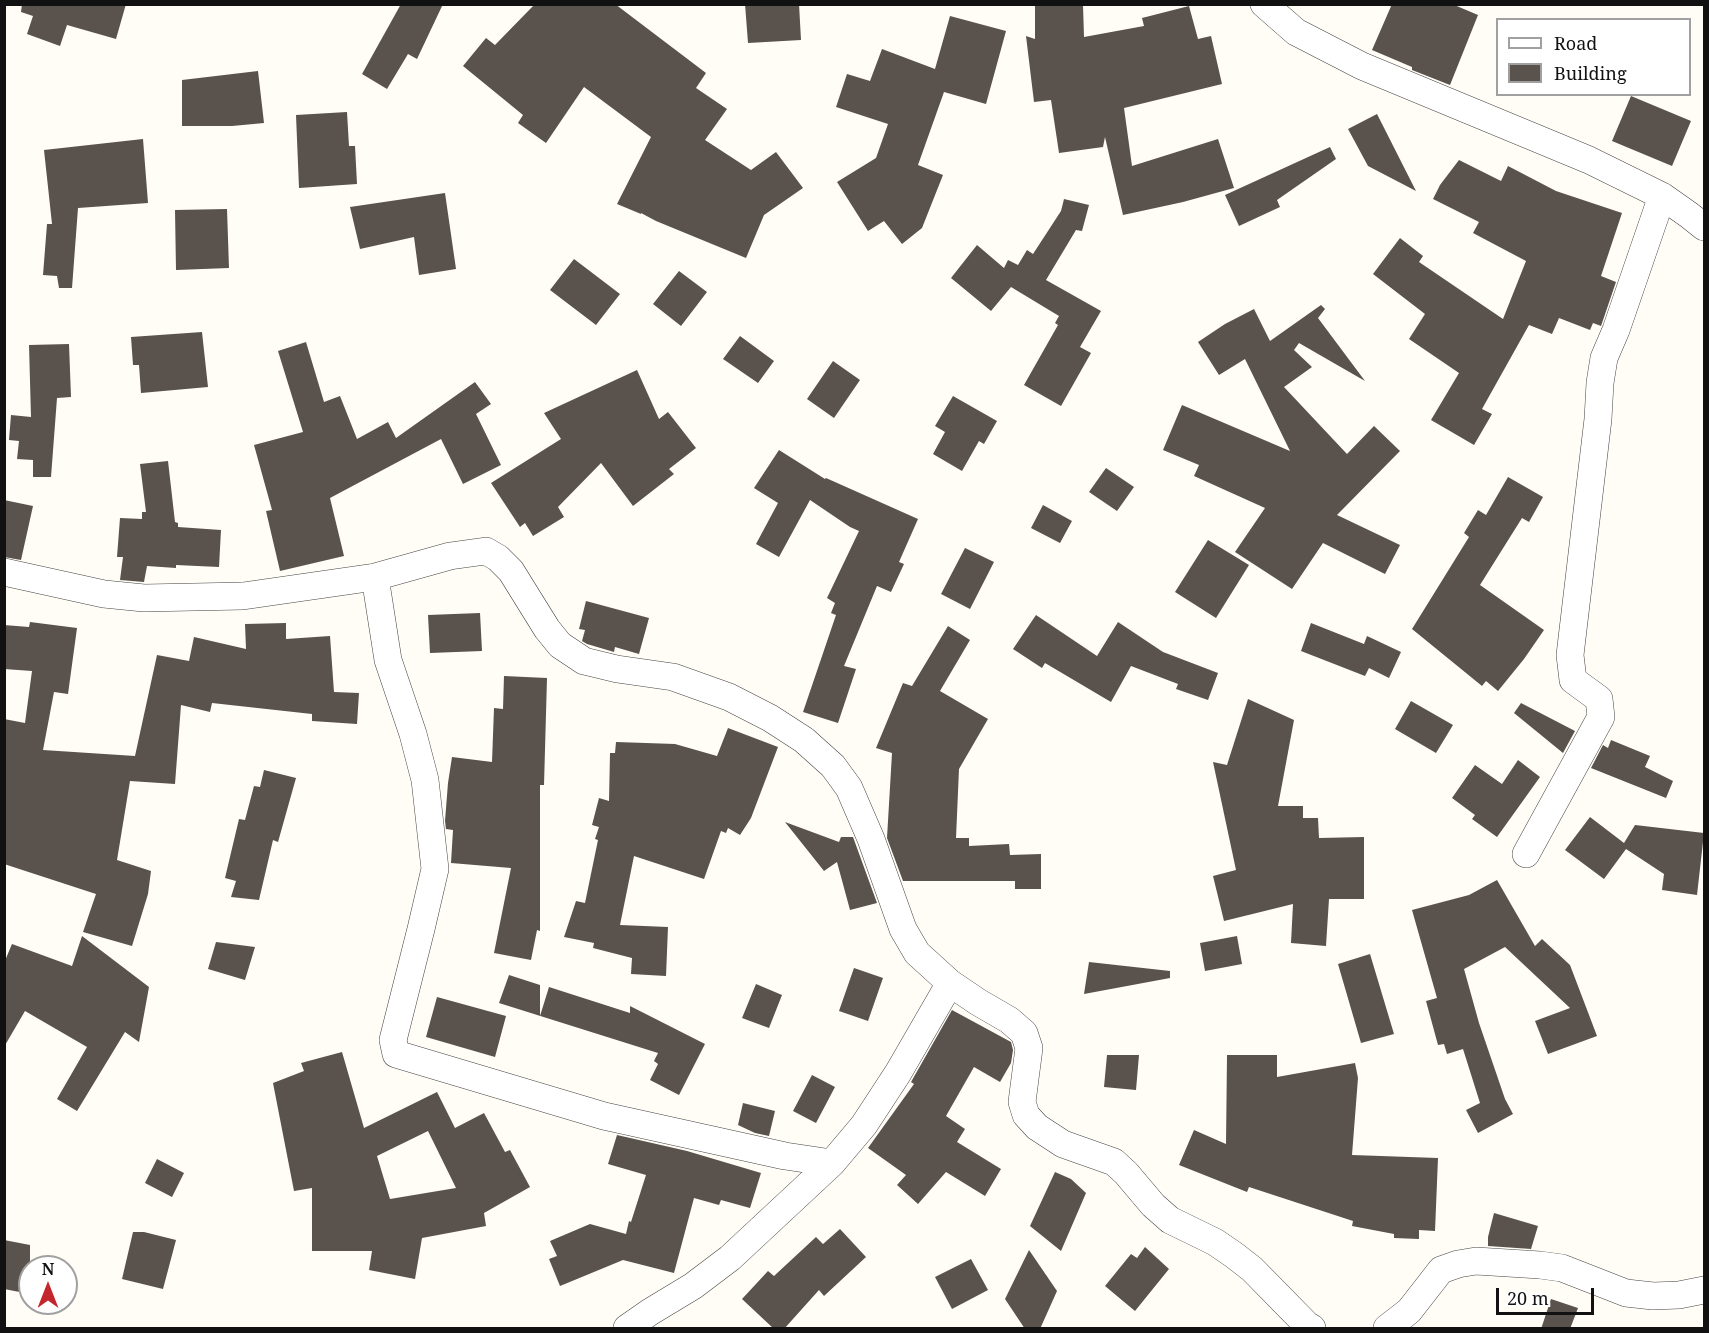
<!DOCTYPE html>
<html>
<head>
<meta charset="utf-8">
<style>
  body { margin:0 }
  #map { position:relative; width:1709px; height:1333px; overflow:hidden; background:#fffdf5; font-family:"Noto Serif",serif }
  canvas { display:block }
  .frame { position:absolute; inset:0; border:6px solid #111; pointer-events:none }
  .legend { position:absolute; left:1496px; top:18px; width:195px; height:78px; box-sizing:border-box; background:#fff; border:2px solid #a0a0a0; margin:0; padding:8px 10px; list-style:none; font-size:18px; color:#111 }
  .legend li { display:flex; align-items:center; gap:12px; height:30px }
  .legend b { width:30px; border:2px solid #a0a0a0 }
  .north { position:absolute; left:18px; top:1255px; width:60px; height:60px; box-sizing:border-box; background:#fff; border:2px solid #a0a0a0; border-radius:50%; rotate:0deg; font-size:16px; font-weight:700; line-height:24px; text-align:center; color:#111 }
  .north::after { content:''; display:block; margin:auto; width:21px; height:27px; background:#c4262e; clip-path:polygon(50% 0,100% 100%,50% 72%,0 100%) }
  .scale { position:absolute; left:1496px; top:1288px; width:98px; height:27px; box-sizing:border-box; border:3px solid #111; border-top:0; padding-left:8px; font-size:18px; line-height:21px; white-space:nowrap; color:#111; -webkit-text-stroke:4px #fff; paint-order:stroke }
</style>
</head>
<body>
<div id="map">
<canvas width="1709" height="1333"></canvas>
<div class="frame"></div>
<ul class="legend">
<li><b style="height:8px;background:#fff"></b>Road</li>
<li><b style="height:16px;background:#5a524d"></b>Building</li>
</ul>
<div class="north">N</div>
<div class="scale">20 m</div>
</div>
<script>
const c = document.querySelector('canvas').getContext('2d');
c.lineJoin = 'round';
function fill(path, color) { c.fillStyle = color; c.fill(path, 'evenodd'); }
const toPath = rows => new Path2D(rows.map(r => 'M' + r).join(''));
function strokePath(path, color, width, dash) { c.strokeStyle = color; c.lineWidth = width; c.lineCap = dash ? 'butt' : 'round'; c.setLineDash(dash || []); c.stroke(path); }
const building = toPath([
  [22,4,126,4,116,39,67,25,60,46,27,34,33,16,21,12],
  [401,4,443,4,417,59,408,54,387,89,362,74],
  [535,4,615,4,706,73,696,88,727,109,705,140,751,170,776,152,803,188,764,215,746,258,656,221,641,213,641,214,617,204,651,137,584,87,546,143,518,123,523,115,463,66,486,38,495,45],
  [745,4,799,4,801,40,748,43],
  [1392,4,1452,4,1478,15,1450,85,1412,70,1412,67,1372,50],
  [1083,5,1084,37,1144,26,1142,18,1189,6,1198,39,1211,36,1222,84,1124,108,1132,166,1218,139,1234,188,1183,202,1123,215,1105,137,1103,147,1059,153,1051,100,1034,102,1026,36,1035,39,1035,6],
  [950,16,1006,31,986,104,944,92,918,165,943,175,922,228,902,244,884,221,868,231,837,182,876,158,888,124,836,107,847,74,870,81,882,49,935,69],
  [258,71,264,123,232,126,182,126,182,80],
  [1631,96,1691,121,1672,166,1612,141],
  [347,112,349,146,355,146,357,184,299,188,296,115],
  [1377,114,1416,191,1368,166,1348,129],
  [143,139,148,203,78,208,72,288,59,288,57,276,43,275,47,224,52,224,44,150],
  [1330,147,1336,159,1277,200,1280,207,1239,226,1225,195],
  [1459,160,1501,181,1508,166,1556,191,1622,213,1601,276,1616,282,1601,326,1593,323,1590,330,1559,318,1552,334,1529,325,1482,409,1492,414,1474,445,1431,420,1459,373,1409,339,1425,314,1373,274,1400,238,1423,256,1419,262,1503,319,1526,261,1473,233,1479,222,1433,199,1440,185],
  [445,193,456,269,419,275,414,237,360,249,350,207],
  [1064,199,1089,205,1082,231,1076,230,1046,280,1101,311,1080,347,1091,353,1061,406,1024,385,1058,325,1055,323,1059,316,1011,287,991,311,951,278,977,245,1004,268,1008,260,1018,265,1027,250,1033,254,1061,211],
  [227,209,229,268,176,270,175,210],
  [574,259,620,294,596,325,550,290],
  [679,271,707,292,681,326,653,304],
  [1321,305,1325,309,1318,318,1365,381,1299,343,1294,350,1312,367,1284,387,1347,454,1374,426,1400,451,1337,515,1400,545,1385,574,1323,543,1292,589,1235,552,1265,508,1194,476,1199,465,1163,450,1182,405,1290,451,1245,359,1219,375,1198,342,1225,324,1254,309,1270,341],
  [202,332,208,387,141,393,139,365,133,365,131,337],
  [740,336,774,361,758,383,723,359],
  [306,342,324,402,340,396,357,439,388,422,396,438,475,382,491,404,476,414,501,465,463,484,441,439,330,498,344,556,280,571,266,511,272,510,254,445,303,432,278,351],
  [69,344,71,397,57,398,51,477,33,477,33,460,17,459,19,441,9,440,11,415,31,417,29,345],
  [833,361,860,380,834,418,807,399],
  [637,370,659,419,668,412,696,448,669,469,674,474,633,506,601,463,558,507,564,517,533,536,525,523,520,527,491,483,561,439,544,413],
  [953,396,997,421,984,444,979,441,962,471,933,454,945,432,935,426],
  [779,450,825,479,826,478,918,519,899,562,904,564,891,592,877,586,844,666,856,669,838,723,803,712,836,615,831,613,835,603,827,598,859,531,850,527,810,500,779,557,756,544,778,503,754,488],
  [168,461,175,522,178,523,178,527,221,530,219,567,176,565,176,568,147,566,144,582,120,580,123,557,117,557,120,518,142,519,142,512,146,512,140,464],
  [1106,468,1134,487,1117,511,1089,492],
  [1508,477,1543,497,1529,522,1522,518,1480,585,1544,630,1524,659,1498,691,1486,681,1482,686,1412,629,1469,537,1464,533,1478,510,1486,515],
  [4,500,33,506,21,560,4,557],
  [1043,505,1072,521,1060,543,1031,528],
  [1208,540,1249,565,1216,618,1175,592],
  [965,548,994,562,970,609,941,594],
  [586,601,649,618,639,654,615,647,614,652,587,644,582,641,585,630,579,629],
  [480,613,482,651,430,653,428,615],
  [1036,615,1097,656,1118,622,1163,652,1218,673,1208,700,1176,689,1178,684,1131,666,1111,702,1045,663,1042,668,1013,649],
  [30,622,77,628,68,694,54,692,43,750,135,756,157,655,189,661,194,637,246,649,245,624,286,623,286,639,330,636,334,692,359,693,357,724,312,721,312,714,212,703,210,712,181,705,175,784,130,781,117,860,151,871,148,894,132,946,83,932,96,894,4,864,4,719,25,723,32,671,4,669,4,625,29,627],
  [1311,623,1364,644,1367,636,1401,652,1389,678,1369,668,1365,676,1301,651],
  [948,626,970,640,940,691,988,719,959,769,956,838,969,838,969,846,1009,844,1010,855,1041,854,1041,889,1015,889,1015,881,903,881,887,838,892,753,876,748,903,683,912,686],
  [504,676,547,678,544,785,540,785,540,931,537,930,531,960,494,953,511,868,451,863,453,830,446,829,445,821,448,783,452,757,492,762,494,708,503,709],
  [1248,699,1294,720,1278,806,1303,806,1303,818,1318,818,1319,838,1364,837,1364,899,1329,899,1326,946,1291,943,1293,904,1224,921,1213,876,1236,870,1213,762,1227,765],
  [1411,701,1453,725,1436,753,1395,729],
  [1521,703,1575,731,1563,753,1514,713],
  [728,728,778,747,751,818,740,835,728,828,726,833,721,831,704,879,634,856,620,925,668,927,666,976,631,974,632,958,593,948,594,943,564,937,576,901,585,903,598,840,595,839,599,827,592,825,599,798,609,801,610,753,615,753,616,742,675,744,717,756],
  [1611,740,1650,756,1645,767,1673,781,1666,798,1591,768,1603,745,1608,748],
  [1518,760,1540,777,1497,837,1472,819,1475,815,1452,798,1475,765,1502,784],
  [264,770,296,778,278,842,273,840,259,900,231,897,236,881,225,878,239,819,245,820,254,786,260,787],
  [1590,817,1624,843,1635,825,1704,833,1697,895,1662,890,1664,874,1626,849,1604,879,1565,850],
  [785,822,839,842,841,837,853,837,877,903,850,910,837,862,824,871],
  [1497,880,1535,946,1542,939,1570,965,1597,1036,1548,1054,1535,1021,1570,1008,1505,947,1464,969,1479,1023,1505,1099,1513,1114,1478,1133,1466,1110,1480,1103,1463,1049,1447,1054,1444,1044,1438,1045,1426,1001,1437,998,1412,910,1469,895],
  [82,936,149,987,139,1042,125,1032,77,1111,57,1099,87,1047,25,1011,4,1047,4,963,12,944,72,966],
  [1237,936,1242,964,1205,971,1200,943],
  [216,942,255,947,245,980,208,969],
  [1370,954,1394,1034,1361,1043,1338,964],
  [1089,962,1170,971,1170,978,1084,994],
  [854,968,883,978,868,1021,839,1011],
  [509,975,540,985,540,1016,549,987,630,1013,630,1006,705,1044,679,1095,650,1080,658,1064,654,1061,658,1053,499,1003],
  [756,984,782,995,769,1028,742,1018],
  [437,997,506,1016,495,1057,426,1037],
  [952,1010,1011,1042,1013,1050,1011,1063,1000,1082,974,1067,946,1116,965,1129,957,1142,1001,1169,985,1196,946,1172,918,1204,897,1185,906,1175,868,1148,914,1084,911,1082],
  [342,1052,364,1128,437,1092,455,1128,484,1113,505,1152,510,1150,530,1187,484,1213,486,1226,422,1238,415,1279,369,1270,372,1251,312,1251,312,1188,294,1191,273,1083,304,1071,301,1063],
  [428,1131,456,1188,390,1199,377,1156],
  [1107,1055,1139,1055,1136,1090,1104,1087],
  [1227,1055,1277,1055,1277,1077,1355,1063,1358,1078,1352,1155,1438,1158,1435,1231,1419,1230,1419,1239,1394,1238,1394,1234,1352,1226,1353,1221,1249,1187,1247,1192,1179,1165,1194,1130,1226,1144],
  [812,1075,835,1087,816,1123,793,1111],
  [743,1103,775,1111,769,1136,755,1133,738,1125],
  [617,1135,687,1151,761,1173,750,1208,721,1200,719,1205,694,1198,674,1273,623,1260,560,1286,549,1259,557,1256,550,1241,590,1224,626,1234,629,1221,631,1222,646,1175,608,1164],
  [157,1159,184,1173,172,1197,145,1183],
  [1055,1172,1071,1179,1086,1193,1061,1251,1030,1226],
  [1494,1213,1538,1226,1531,1249,1488,1246,1488,1237],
  [840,1229,866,1257,824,1296,819,1290,784,1329,774,1329,742,1299,768,1271,774,1276,816,1237,823,1244],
  [133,1232,144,1232,176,1240,163,1289,122,1279],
  [4,1240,30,1245,30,1294,4,1289],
  [1145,1247,1169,1269,1135,1311,1105,1286,1131,1254,1137,1258],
  [1029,1250,1057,1291,1040,1329,1025,1329,1005,1299],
  [971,1259,988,1290,952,1309,935,1277],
  [1551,1299,1578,1308,1570,1329,1541,1329]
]);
const minor = toPath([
  [1264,4,1296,32,1362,66,1589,160,1662,196,1689,215,1704,227],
  [4,572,104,594,144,598,243,596,375,577,450,556,486,551,498,558,511,571,547,629,560,645,584,661,617,669,673,677,729,697,770,718,804,740,833,766,849,788,871,839,903,929,917,953,950,983,978,1002,1009,1020,1024,1033,1029,1048,1022,1102,1026,1115,1037,1127,1063,1144,1114,1162,1126,1173,1153,1205,1170,1220,1215,1242,1234,1255,1252,1269,1307,1325,1312,1328],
  [375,577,388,660,413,734,425,780,435,869,421,929,393,1040,396,1054,604,1116,785,1156,832,1163],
  [1526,854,1601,717,1599,699,1573,680,1570,655,1598,419,1600,383,1604,358,1616,330,1662,196],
  [627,1328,650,1312,693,1286,730,1258,832,1163,864,1125,898,1073,950,983],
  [1387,1328,1409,1311,1441,1270,1458,1264,1476,1261,1540,1265,1562,1268,1626,1293,1653,1296,1679,1295,1704,1290]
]);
fill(building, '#5a524d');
strokePath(minor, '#444', 28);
strokePath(minor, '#fff', 27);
</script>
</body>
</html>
